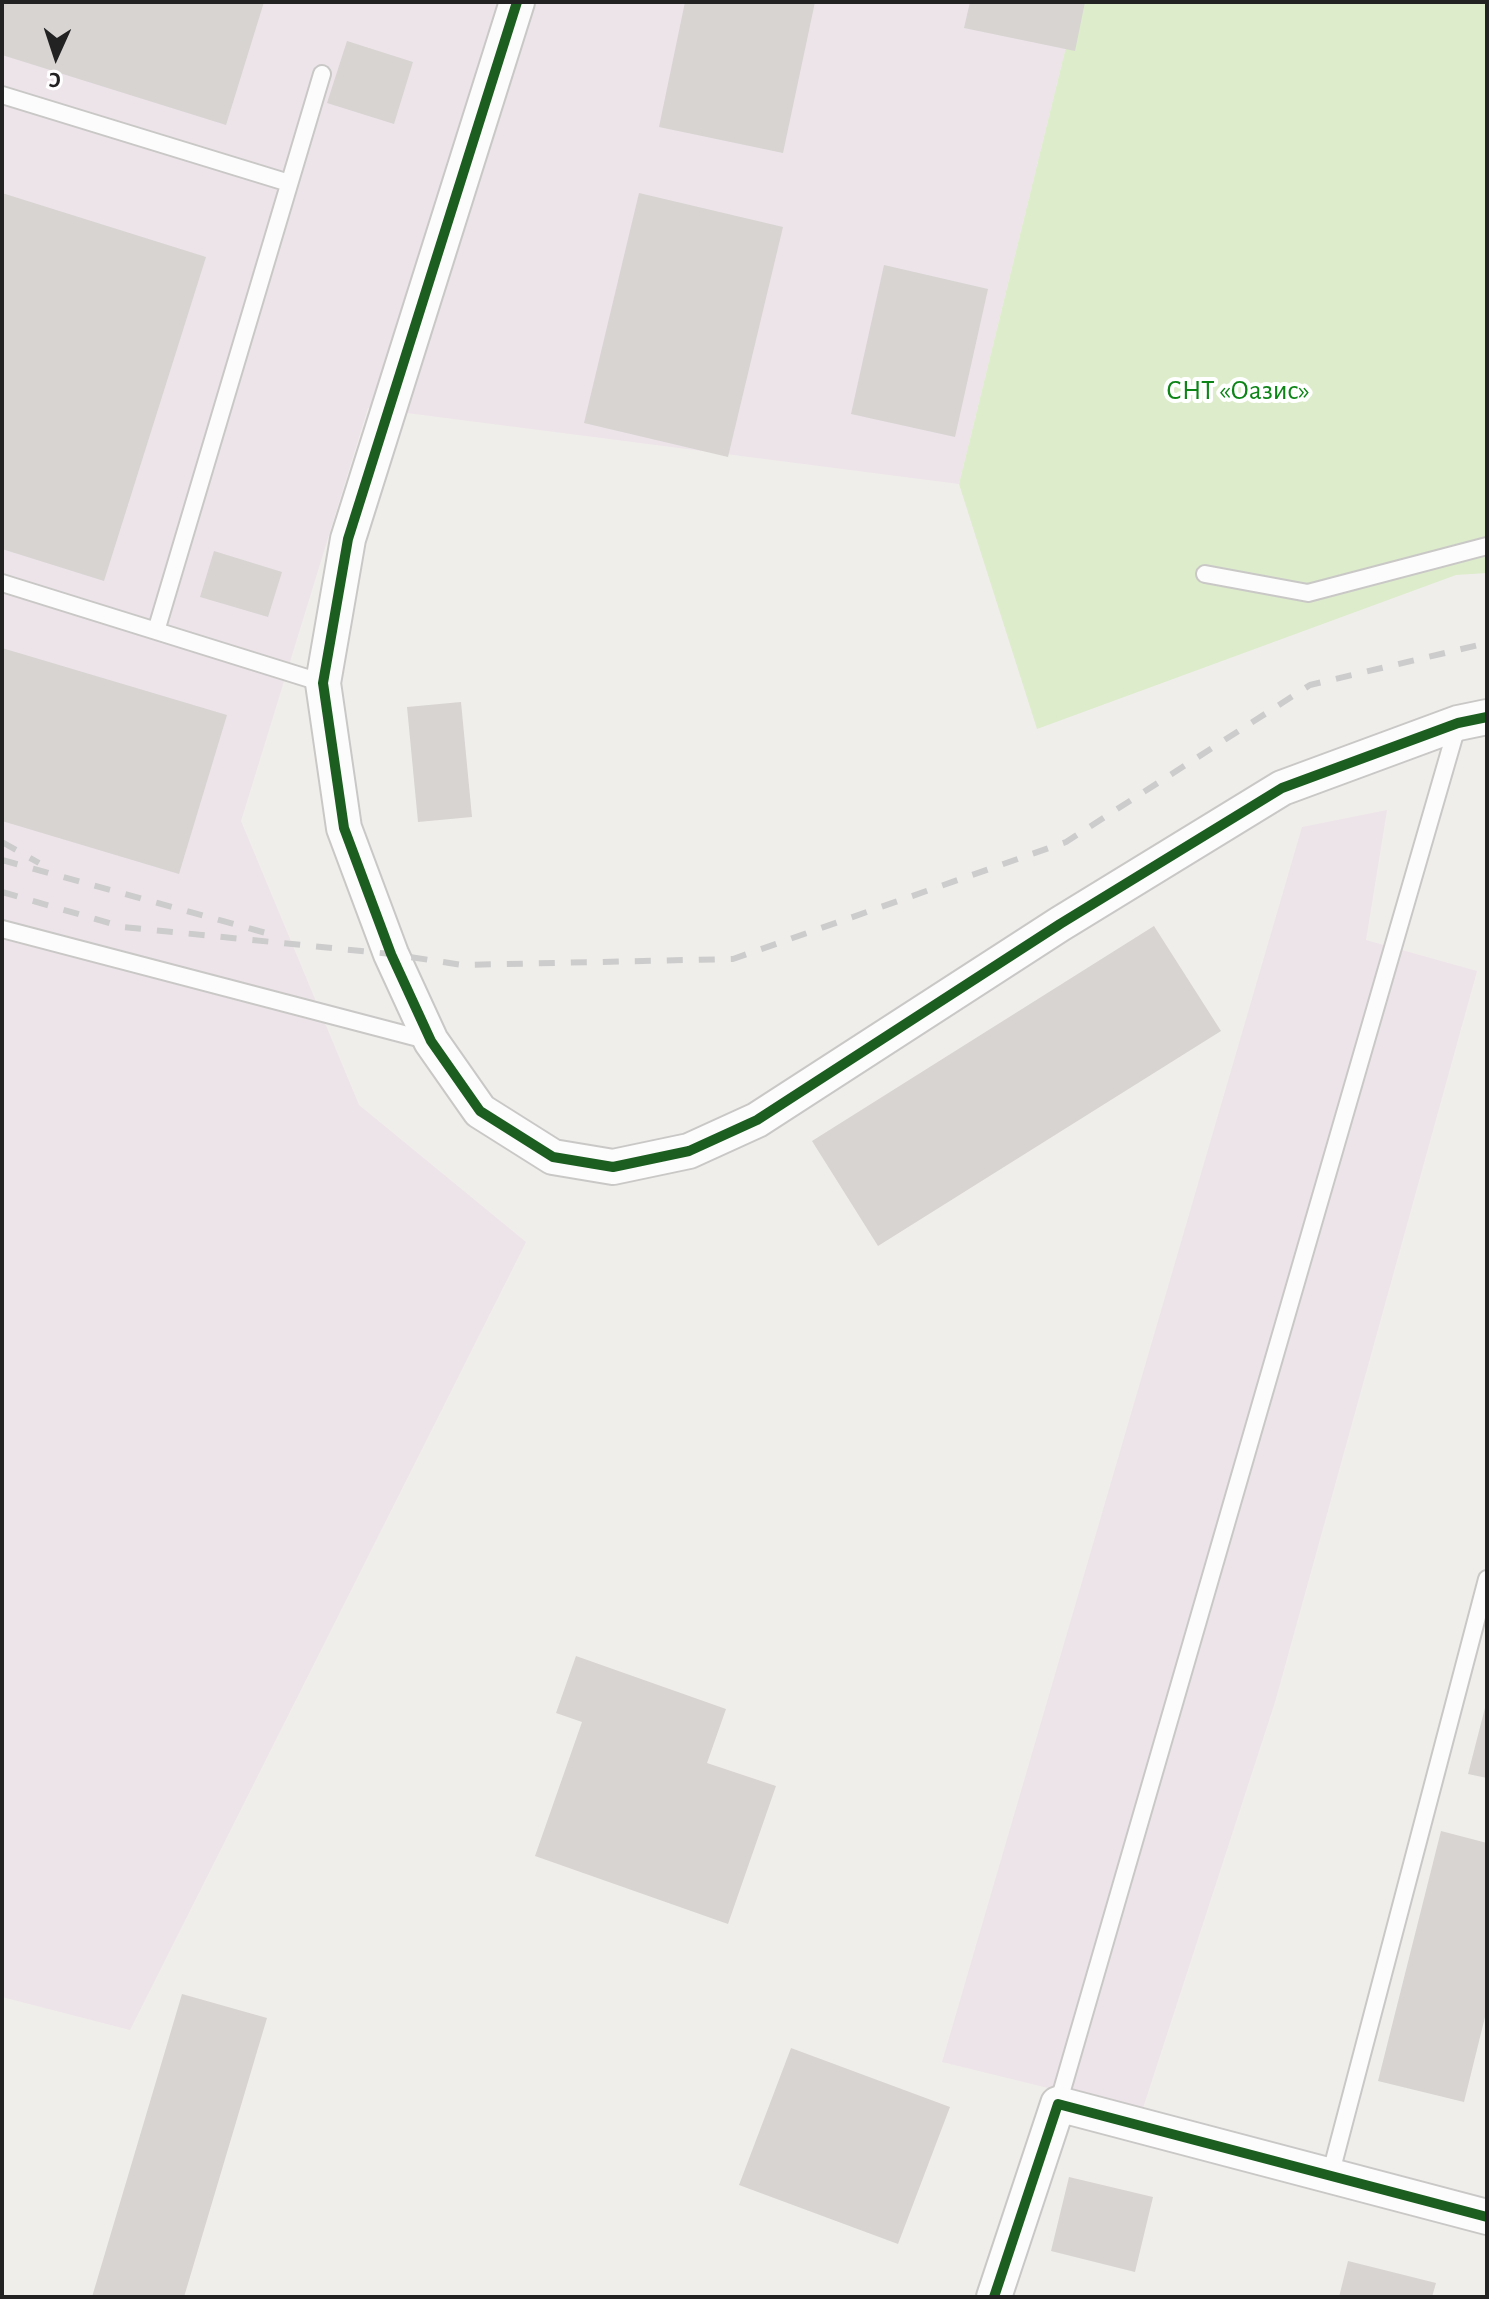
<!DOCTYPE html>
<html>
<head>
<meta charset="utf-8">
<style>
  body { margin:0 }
  #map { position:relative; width:1489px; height:2299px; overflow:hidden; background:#f0eeeb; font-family:"Alegreya Sans",sans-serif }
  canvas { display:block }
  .frame { position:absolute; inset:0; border:4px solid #222; pointer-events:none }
  .north { position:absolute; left:16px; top:16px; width:80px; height:80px; -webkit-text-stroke:6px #fff; paint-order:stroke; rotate:183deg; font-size:22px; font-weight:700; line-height:32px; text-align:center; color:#222 }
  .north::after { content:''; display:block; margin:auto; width:28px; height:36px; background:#222; clip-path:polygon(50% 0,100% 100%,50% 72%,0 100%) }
</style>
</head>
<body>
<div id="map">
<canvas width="1489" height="2299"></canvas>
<div class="frame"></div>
<div class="north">С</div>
</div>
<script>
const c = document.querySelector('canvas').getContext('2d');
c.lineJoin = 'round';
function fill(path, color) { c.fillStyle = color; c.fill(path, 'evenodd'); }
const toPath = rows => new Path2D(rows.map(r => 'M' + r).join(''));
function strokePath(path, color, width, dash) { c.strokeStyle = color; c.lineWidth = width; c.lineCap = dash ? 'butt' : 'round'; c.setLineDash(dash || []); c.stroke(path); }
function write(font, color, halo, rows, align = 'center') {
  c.font = font + ' "Alegreya Sans",sans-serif'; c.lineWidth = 8; c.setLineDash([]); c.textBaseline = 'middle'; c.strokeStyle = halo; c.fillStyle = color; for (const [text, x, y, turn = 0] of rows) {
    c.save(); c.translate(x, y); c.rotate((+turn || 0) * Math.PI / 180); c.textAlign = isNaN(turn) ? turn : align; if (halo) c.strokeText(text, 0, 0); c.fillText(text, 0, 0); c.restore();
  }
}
const industrial = toPath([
  [2,2,1077,2,959,484,368,408,241,821,359,1105,526,1242,130,2030,2,1997],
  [1387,810,1366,940,1477,971,1275,1702,1142,2111,942,2062,1302,827]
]);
const grass = toPath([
  [1077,2,1487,2,1487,573,1456,575,1037,729,959,484]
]);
const building = toPath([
  [2,2,264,2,226,125,2,55],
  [685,2,815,2,783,153,659,127],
  [970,2,1085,2,1075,51,964,28],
  [347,41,413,62,394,124,327,103],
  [2,193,206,257,104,581,2,549],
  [639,193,783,227,728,457,584,423],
  [884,265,988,289,955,437,851,414],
  [214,551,282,572,268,617,200,597],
  [2,648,227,715,179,874,2,821],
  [461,702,472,817,418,822,407,707],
  [1154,926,1221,1031,878,1246,812,1141],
  [576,1656,726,1709,707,1763,776,1786,728,1924,535,1856,582,1722,556,1713],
  [1486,1704,1487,1704,1487,1778,1468,1774],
  [1441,1831,1487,1843,1487,2009,1464,2102,1378,2081],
  [182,1994,267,2018,184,2297,92,2297],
  [791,2048,950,2107,898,2244,739,2185],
  [1069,2177,1153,2197,1135,2272,1051,2251],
  [1348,2261,1436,2283,1432,2297,1339,2297]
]);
const service = toPath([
  [2,95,289,183],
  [1205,574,1308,593,1487,546],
  [2,583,323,683],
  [156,631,322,74],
  [2,929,430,1041],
  [1058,2104,1458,723],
  [1330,2176,1487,1579]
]);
const minor = toPath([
  [517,2,348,539,323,683,344,828,391,954,431,1041,480,1111,553,1157,613,1167,689,1151,757,1120,1060,924,1282,788,1458,723,1487,717],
  [994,2297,1058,2104,1487,2217]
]);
const rail = toPath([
  [2,842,39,863],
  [2,860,266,933],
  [2,892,123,927,391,954,462,965,733,959,1066,842,1310,685,1487,643]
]);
const cycleway = toPath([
  [517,2,348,539,323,683,344,828,391,954,431,1041,480,1111,553,1157,613,1167,689,1151,757,1120,1060,924,1282,788,1458,723,1487,717],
  [994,2297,1058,2104,1487,2217]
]);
const parkNames = [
  ["СНТ «Оазис»",1238,391]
];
fill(industrial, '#ede4e9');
fill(grass, '#ddeccb');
fill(building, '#d7d4d2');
strokePath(service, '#c9c8c7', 20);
strokePath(minor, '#c9c8c7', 38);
strokePath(service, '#fdfcfc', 16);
strokePath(minor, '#fdfcfc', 34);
strokePath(rail, '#ccc', 6, [16, 16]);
strokePath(cycleway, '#1b5e20', 10);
write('28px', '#0c8416', '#fff', parkNames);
</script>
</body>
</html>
